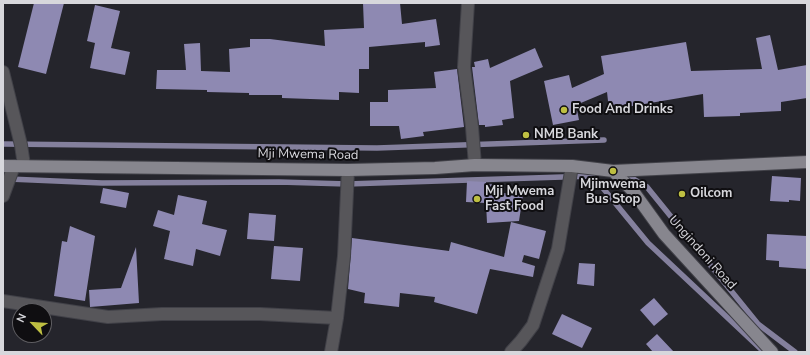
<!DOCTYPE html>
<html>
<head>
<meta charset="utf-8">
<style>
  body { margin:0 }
  #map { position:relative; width:810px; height:355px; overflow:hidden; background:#25252c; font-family:"Nunito Sans",sans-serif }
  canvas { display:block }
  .frame { position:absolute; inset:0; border:4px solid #d7d7dc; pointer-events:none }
  .north { position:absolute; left:12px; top:303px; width:40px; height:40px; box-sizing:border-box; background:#0f0e11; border:1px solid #5f5e62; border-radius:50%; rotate:295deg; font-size:11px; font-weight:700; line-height:16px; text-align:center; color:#d7d7dc }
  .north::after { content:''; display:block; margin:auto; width:14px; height:18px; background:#bebf42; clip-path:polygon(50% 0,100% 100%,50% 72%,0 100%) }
</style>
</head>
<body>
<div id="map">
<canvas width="810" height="355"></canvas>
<div class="frame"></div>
<div class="north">N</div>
</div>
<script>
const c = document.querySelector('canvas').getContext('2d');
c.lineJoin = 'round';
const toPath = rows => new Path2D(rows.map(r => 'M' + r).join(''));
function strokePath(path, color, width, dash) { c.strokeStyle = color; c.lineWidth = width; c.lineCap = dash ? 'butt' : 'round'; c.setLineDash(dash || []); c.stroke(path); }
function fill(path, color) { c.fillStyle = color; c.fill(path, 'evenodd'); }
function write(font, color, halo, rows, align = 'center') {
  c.font = font + ' "Nunito Sans",sans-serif'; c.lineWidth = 4; c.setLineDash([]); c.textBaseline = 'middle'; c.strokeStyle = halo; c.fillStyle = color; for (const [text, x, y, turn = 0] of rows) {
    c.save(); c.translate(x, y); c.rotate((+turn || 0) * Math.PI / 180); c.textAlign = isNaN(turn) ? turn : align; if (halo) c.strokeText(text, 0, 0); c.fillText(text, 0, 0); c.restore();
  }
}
const stream = toPath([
  [3,144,377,148,604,140],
  [628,176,647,187,758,324,795,352],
  [9,179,102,183,279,182,347,184,593,176,648,243,764,352]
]);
const building = toPath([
  [34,3,64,3,46,74,18,67],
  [363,3,400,3,402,24,436,19,440,45,425,47,425,42,369,47,369,69,359,69,359,93,339,92,339,100,282,98,282,95,249,95,249,93,207,92,207,90,156,89,157,70,186,70,184,44,200,43,201,71,230,72,229,49,250,47,250,39,270,39,325,46,324,30,364,28],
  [95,5,120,11,111,48,130,52,125,75,90,68,95,43,87,41],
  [770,35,778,70,807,65,807,98,781,102,781,111,740,113,740,116,704,117,703,94,609,110,607,92,576,105,579,120,553,125,544,81,569,75,572,88,604,74,601,56,686,42,691,71,762,69,756,38],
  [535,48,543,67,510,81,514,118,502,120,503,125,485,127,485,125,479,125,472,67,475,67,474,62,488,59,490,68],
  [457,69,464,127,423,132,424,136,401,139,399,126,370,126,370,102,388,102,388,90,436,88,434,72],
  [772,176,801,178,800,201,789,200,789,202,770,201],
  [467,181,486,182,486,184,503,185,503,193,523,195,519,221,487,223,486,203,466,202],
  [103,188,129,193,126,208,100,203],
  [178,195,207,201,202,224,227,230,220,256,196,249,193,266,164,259,170,231,153,226,158,210,174,215],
  [249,213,276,215,274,241,247,239],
  [511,222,546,231,539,259,524,255,522,262,535,266,533,277,490,269,477,314,434,302,435,297,400,293,399,307,364,303,365,293,348,289,352,238,449,251,451,242,504,257],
  [70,226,95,236,85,301,54,296,62,241,67,242],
  [767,234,807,236,807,269,779,267,779,261,766,260],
  [274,246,303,248,300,281,271,279],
  [136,247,139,303,90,307,89,290,121,288],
  [579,263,595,264,594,286,577,284],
  [654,298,668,314,654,326,640,310],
  [562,314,592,328,582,348,552,334],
  [657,334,674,352,653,352,646,344]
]);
const minor = toPath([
  [468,3,464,67,472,127,475,165],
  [3,72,21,145,24,165],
  [3,196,14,166],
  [3,301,108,317,162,314,260,314,337,318],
  [331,352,337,318,344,256,348,170],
  [511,352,521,341,533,325,558,249,572,166]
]);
const major = toPath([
  [3,166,348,170,435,168,475,165,572,166,613,171,807,162],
  [613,171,633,191,664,234,772,352]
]);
const markers = [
  [564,110,4,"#bebf42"],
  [526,135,4,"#bebf42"],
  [613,171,4,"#bebf42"],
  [682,194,4,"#bebf42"],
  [477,199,4,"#bebf42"]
];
const poiNames = [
  ["Food And Drinks",572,110],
  ["NMB Bank",534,135],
  ["Mjimwema",613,185,"center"],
  ["Bus Stop",613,200,"center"],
  ["Mji Mwema",485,192],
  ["Fast Food",485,207],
  ["Oilcom",690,194]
];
const streetNames = [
  ["Mji Mwema Road",308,155,1],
  ["Ungindoni Road",702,253,48]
];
strokePath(stream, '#84809d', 5.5);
fill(building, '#8e89b2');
strokePath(minor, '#414148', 14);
strokePath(major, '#414148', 14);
strokePath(minor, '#57565a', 12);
strokePath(major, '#87868e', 12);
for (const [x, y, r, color] of markers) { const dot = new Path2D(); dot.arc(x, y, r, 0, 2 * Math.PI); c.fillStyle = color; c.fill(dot); strokePath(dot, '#0f0e11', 1.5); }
write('bold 13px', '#d7d7dc', '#0f0e11', poiNames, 'left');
write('13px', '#d7d7dc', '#0f0e11', streetNames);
</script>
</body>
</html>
